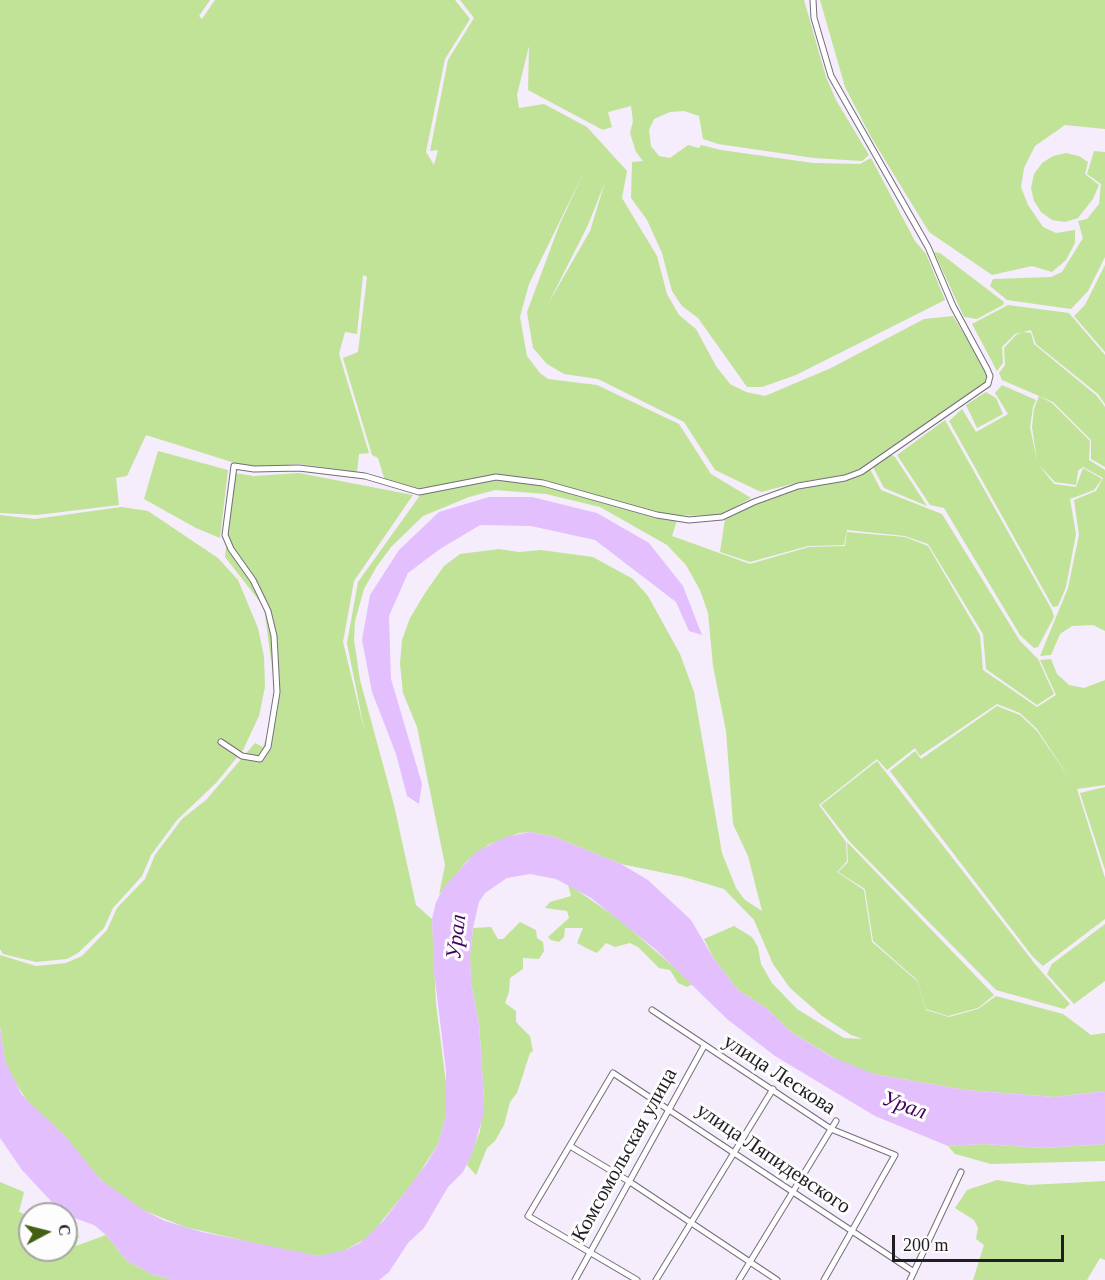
<!DOCTYPE html>
<html>
<head>
<meta charset="utf-8">
<style>
  body { margin:0 }
  #map { position:relative; width:1105px; height:1280px; overflow:hidden; background:#f5ecfc; font-family:"Times New Roman",serif }
  canvas { display:block }
  .north { position:absolute; left:18px; top:1202px; width:60px; height:60px; box-sizing:border-box; background:#fdfdfd; border:2px solid #a5a4a6; border-radius:50%; rotate:83deg; font-size:16px; font-weight:700; line-height:24px; text-align:center; color:#211e23 }
  .north::after { content:''; display:block; margin:auto; width:21px; height:27px; background:#436012; clip-path:polygon(50% 0,100% 100%,50% 72%,0 100%) }
  .scale { position:absolute; left:892px; top:1235px; width:172px; height:27px; box-sizing:border-box; border:3px solid #211e23; border-top:0; padding-left:8px; font-size:18px; line-height:21px; white-space:nowrap; color:#211e23; -webkit-text-stroke:4px #fdfdfd; paint-order:stroke }
</style>
</head>
<body>
<div id="map">
<canvas width="1105" height="1280"></canvas>
<div class="north">С</div>
<div class="scale">200 m</div>
</div>
<script>
const c = document.querySelector('canvas').getContext('2d');
c.lineJoin = 'round';
function fill(path, color) { c.fillStyle = color; c.fill(path, 'evenodd'); }
const toPath = rows => new Path2D(rows.map(r => 'M' + r).join(''));
function strokePath(path, color, width, dash) { c.strokeStyle = color; c.lineWidth = width; c.lineCap = dash ? 'butt' : 'round'; c.setLineDash(dash || []); c.stroke(path); }
function write(font, color, halo, rows, align = 'center') {
  c.font = font + ' "Times New Roman",serif'; c.lineWidth = 6; c.setLineDash([]); c.textBaseline = 'middle'; c.strokeStyle = halo; c.fillStyle = color; for (const [text, x, y, turn = 0] of rows) {
    c.save(); c.translate(x, y); c.rotate((+turn || 0) * Math.PI / 180); c.textAlign = isNaN(turn) ? turn : align; if (halo) c.strokeText(text, 0, 0); c.fillText(text, 0, 0); c.restore();
  }
}
const green = toPath([
  [0,0,210,0,199,16,202,19,215,0,455,0,470,19,445,59,426,152,434,165,438,150,430,151,448,60,474,18,460,0,804,0,826,77,836,100,869,155,862,161,814,158,718,144,703,139,699,116,684,111,670,112,654,119,649,130,651,146,659,156,670,158,688,145,699,148,701,145,721,150,813,163,860,164,871,158,915,241,926,254,945,300,796,375,762,387,747,387,698,318,682,306,672,291,662,253,647,220,631,198,632,162,643,161,636,152,630,133,633,121,631,106,608,112,612,127,603,130,528,90,529,46,517,95,519,108,544,104,587,127,627,171,622,198,657,256,667,294,679,315,696,329,716,366,730,384,746,392,765,396,831,368,924,319,953,316,987,372,986,385,864,468,846,475,800,482,761,492,715,470,684,422,598,379,564,374,547,364,533,348,527,312,559,226,584,172,529,284,520,317,527,356,540,373,548,379,597,385,679,424,711,474,751,498,720,516,664,515,544,481,497,475,419,491,386,484,378,458,372,455,343,358,358,352,367,277,363,275,357,334,345,332,339,354,369,453,359,454,357,472,300,464,258,467,238,464,146,435,127,476,116,478,119,505,37,515,0,513],
  [605,182,590,231,548,304,588,225],
  [820,0,1105,0,1105,129,1065,125,1035,146,1024,168,1021,187,1028,205,1043,227,1056,233,1075,230,1075,243,1066,260,1052,272,1032,266,992,275,929,232,871,137,845,87],
  [1094,151,1105,152,1105,257,1088,291,1071,309,1007,300,990,286,993,279,1051,277,1062,272,1083,238,1078,221,1087,219,1099,204,1101,184,1087,174],
  [1066,153,1079,156,1088,162,1085,174,1099,185,1093,199,1078,218,1065,222,1052,220,1041,212,1034,201,1031,188,1034,174,1042,163,1053,156],
  [934,252,940,253,1004,302,1003,305,977,319,964,317],
  [1105,265,1105,352,1074,316,1085,305],
  [1008,305,1069,313,1105,355,1105,404,1098,394,1036,344,1031,330,1015,334,1002,347,1003,363,997,371,972,324],
  [1023,332,1031,333,1034,344,1097,396,1105,407,1105,467,1091,459,1091,440,1053,402,1002,380,999,373,1005,365,1004,348,1016,335],
  [1002,385,1036,400,1033,407,1030,427,1037,461,1032,427,1034,409,1039,396,1052,403,1090,441,1089,460,1105,470,1105,631,1093,625,1072,626,1060,634,1051,655,1040,656,1068,588,1079,535,1074,500,1096,491,1103,478,1083,467,1078,471,1076,485,1055,482,1038,464,1054,484,1076,487,1083,468,1102,479,1094,490,1070,499,1076,534,1066,587,1058,606,1053,607,949,421,962,409,976,432,1008,414,995,393],
  [986,392,996,398,1003,414,977,428,966,405],
  [945,420,1052,610,1054,617,1038,647,1034,648,1020,635,944,508,930,505,897,455],
  [158,451,228,470,220,538,196,528,144,499],
  [891,455,895,457,927,506,884,488,873,467],
  [870,469,881,490,942,514,1020,641,1038,659,1054,694,1037,705,986,669,983,634,928,544,905,536,847,530,844,545,808,546,750,562,720,552,725,519,763,500,801,488,839,482,861,475],
  [234,473,254,476,299,473,413,495,354,581,343,642,365,733,347,643,358,582,421,494,497,478,543,484,661,519,677,520,672,536,750,564,809,547,845,546,847,532,905,537,928,546,980,635,983,670,1037,707,1056,695,1040,660,1051,659,1057,674,1069,685,1084,688,1105,680,1105,785,1077,789,1105,878,1105,919,1043,966,1033,957,890,771,915,751,921,759,997,706,1020,715,1037,731,1072,782,1037,729,1020,713,997,704,920,756,915,748,887,770,877,759,819,805,846,842,847,861,837,872,864,890,872,942,917,981,926,1010,949,1017,978,1009,996,996,1063,1014,1091,1035,1105,1033,1105,1091,1055,1097,966,1090,874,1074,846,1065,791,1032,766,1008,738,990,714,959,704,939,734,926,752,937,758,947,761,964,772,983,797,1009,844,1038,863,1039,851,1035,822,1016,790,988,773,964,754,920,724,889,684,877,621,864,555,837,530,832,519,833,488,845,467,861,439,895,445,865,417,727,403,693,400,664,402,640,410,618,425,593,444,566,460,554,499,549,519,552,541,550,593,557,633,579,648,596,680,654,694,692,722,853,736,888,745,900,762,911,748,856,733,824,726,731,713,666,708,613,700,590,686,565,667,545,600,507,546,494,495,490,469,497,423,516,391,547,377,566,364,589,355,621,354,640,360,680,394,805,416,905,432,919,436,1004,447,1091,446,1115,438,1144,415,1180,369,1237,345,1250,332,1254,319,1256,293,1252,185,1227,145,1211,113,1191,91,1170,65,1136,29,1104,12,1077,5,1061,0,1027,0,955,36,966,66,963,82,956,107,930,117,908,145,879,155,855,182,819,206,800,255,743,263,747,277,706,264,607,225,557],
  [121,507,148,511,218,558,238,580,258,628,264,657,265,687,259,716,243,750,216,783,177,820,151,855,142,876,113,908,104,928,78,953,67,959,36,962,19,958,3,954,0,949,0,515,35,519],
  [877,761,1035,964,1070,1004,1064,1009,996,990,849,841,821,805],
  [1105,787,1105,870,1080,793],
  [847,842,994,995,978,1008,948,1016,926,1009,917,980,873,941,865,889,838,872,848,862],
  [568,884,620,920,693,984,687,987,678,983,670,970,659,968,638,947,630,943,615,947,606,943,597,953,588,949,577,943,583,928,565,928,564,937,559,942,551,940,548,937,569,918,567,911,545,908,550,902,571,896],
  [520,922,536,930,537,938,543,942,544,951,539,959,523,958,523,969,510,978,509,992,505,1003,516,1011,516,1022,530,1036,533,1051,530,1053,517,1093,510,1102,504,1125,495,1141,487,1148,476,1175,467,1165,480,1131,484,1099,479,1024,471,982,470,957,473,928,491,927,498,939,503,939],
  [1105,924,1105,981,1074,1004,1047,974,1052,964],
  [984,1144,1044,1148,1105,1144,1105,1161,991,1164,955,1154,948,1146],
  [997,1180,1029,1185,1105,1181,1105,1260,1100,1258,1087,1280,973,1280,984,1245,976,1239,978,1228,974,1220,955,1208,967,1190],
  [0,1182,24,1192,19,1212,30,1216,30,1250,66,1250,66,1231,79,1236,76,1246,106,1235,126,1260,151,1274,173,1280,0,1280]
]);
const water = toPath([
  [489,497,532,497,597,513,649,543,683,586,702,635,689,631,676,602,595,540,531,526,480,525,440,549,408,573,389,616,391,679,422,784,419,804,407,796,396,754,372,692,362,640,370,595,399,550,439,512],
  [530,832,555,837,621,864,648,880,691,920,714,959,738,990,766,1008,791,1032,832,1057,874,1074,966,1090,1055,1097,1105,1091,1105,1144,1044,1148,984,1144,948,1146,875,1116,775,1056,727,1019,655,949,591,898,556,879,530,874,507,878,485,893,479,902,473,928,470,957,471,982,479,1024,484,1099,483,1116,472,1154,463,1172,448,1187,424,1228,408,1243,389,1272,379,1280,173,1280,151,1274,126,1260,106,1235,94,1225,63,1214,22,1170,0,1138,0,1027,5,1061,22,1095,65,1136,101,1180,145,1211,165,1221,202,1232,319,1256,345,1250,360,1243,384,1220,427,1163,438,1144,446,1115,446,1071,434,971,432,919,436,902,445,886,476,852,505,837]
]);
const minor = toPath([
  [221,742,242,756,260,759,268,747,277,692,274,636,268,611,253,580,231,549,225,535,234,466,254,469,299,468,365,476,419,492,496,477,543,483,657,515,689,520,722,517,754,502,798,486,845,478,861,472,988,384,990,376,987,369,953,306,928,247,831,76,814,18,813,0],
  [652,1010,831,1129,895,1155,824,1280],
  [570,1146,630,1182,777,1280],
  [575,1280,704,1046],
  [637,1280,528,1216,613,1073,914,1272],
  [656,1280,773,1089],
  [739,1280,836,1121],
  [910,1280,961,1172]
]);
const streetNames = [
  ["улица Лескова",779,1075,33],
  ["Комсомольская улица",625,1155,-61],
  ["улица Ляпидевского",773,1159,34]
];
const waterNames = [
  ["Урал",457,937,-83],
  ["Урал",904,1106,20]
];
fill(green, '#c0e397');
fill(water, '#e3c0fd');
strokePath(minor, '#756e7b', 7);
strokePath(minor, '#fff', 5);
write('21px', '#211e23', '#fdfdfd', streetNames);
write('italic 22px', '#41025e', '#fdfdfd', waterNames);
</script>
</body>
</html>
